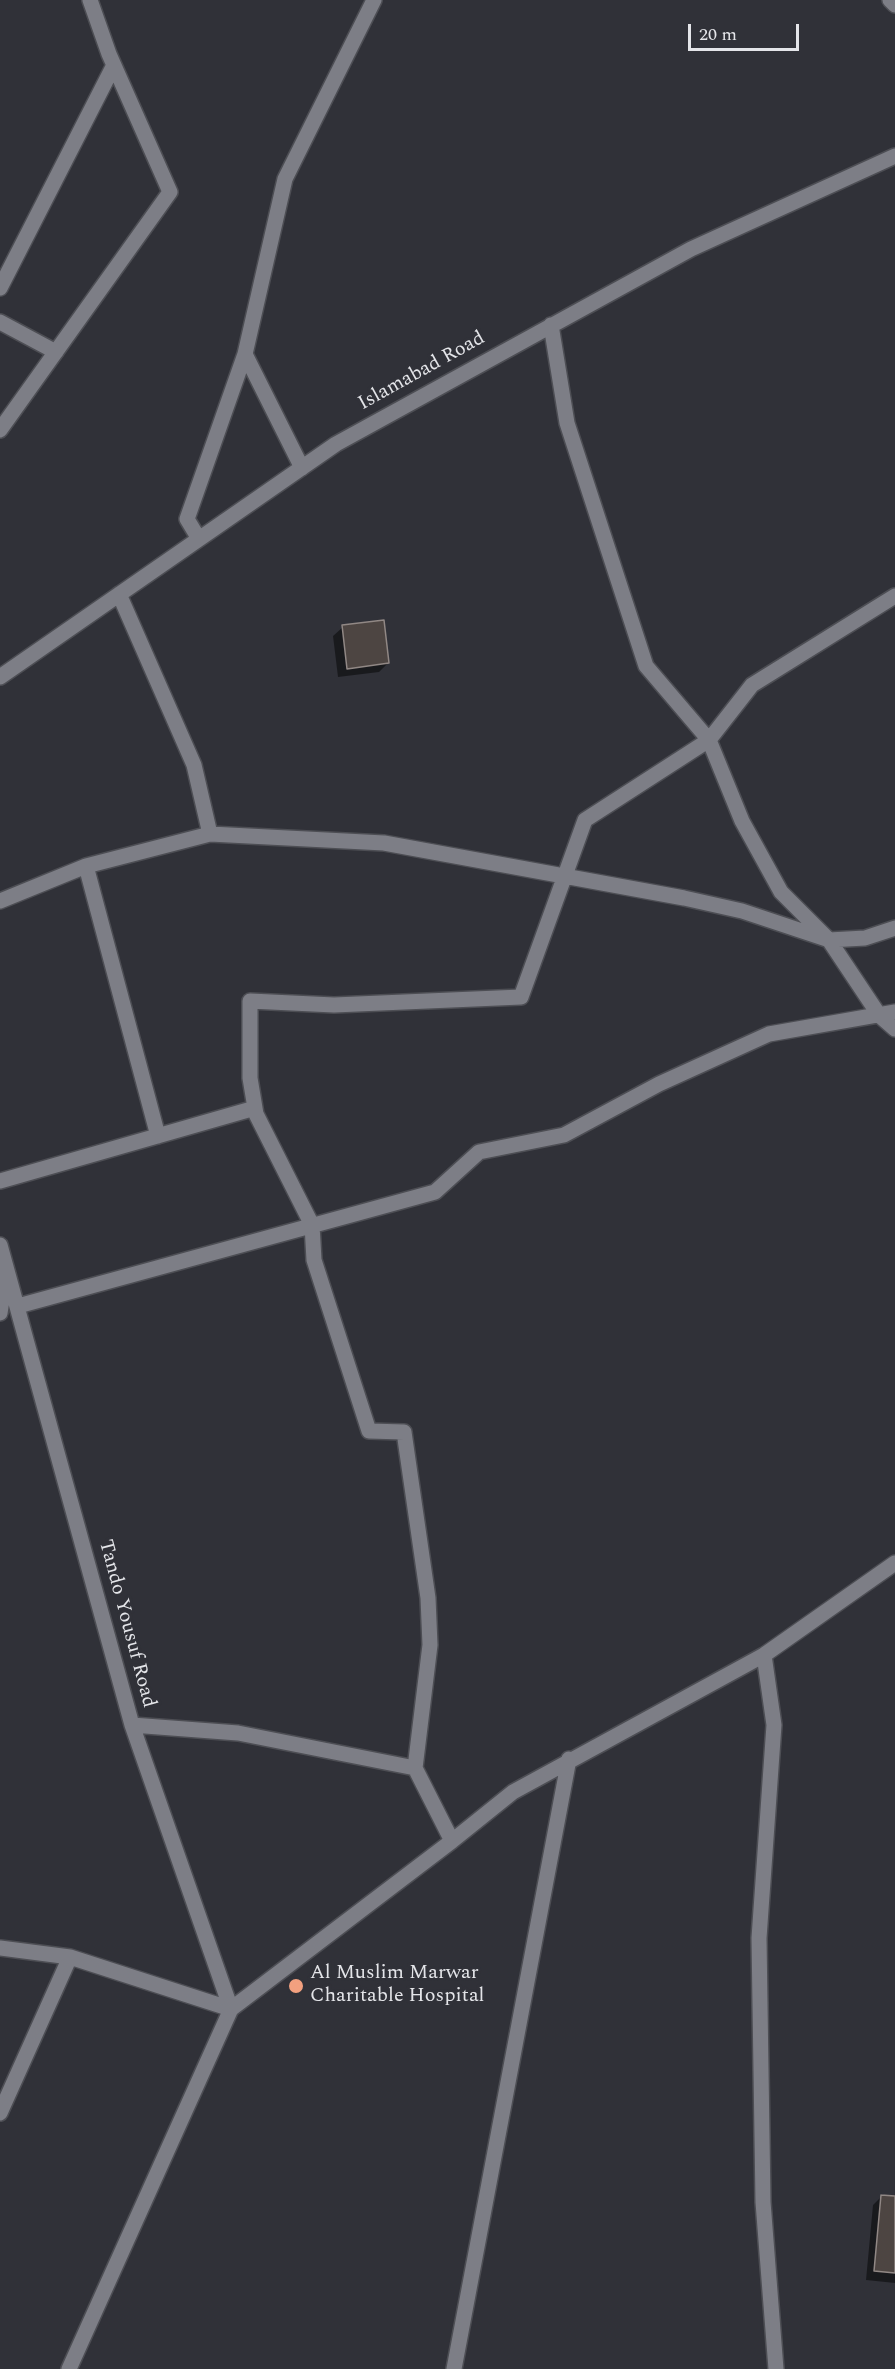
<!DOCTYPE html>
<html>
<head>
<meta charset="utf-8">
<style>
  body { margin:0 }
  #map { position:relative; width:895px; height:2369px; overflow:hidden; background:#303138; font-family:Spectral,serif }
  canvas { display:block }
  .scale { position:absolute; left:688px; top:24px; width:111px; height:27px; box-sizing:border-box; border:3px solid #e4e5e9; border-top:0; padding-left:8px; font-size:18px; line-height:21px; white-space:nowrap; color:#e4e5e9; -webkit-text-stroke:4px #303138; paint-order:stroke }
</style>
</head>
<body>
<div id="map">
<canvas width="895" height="2369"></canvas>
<div class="scale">20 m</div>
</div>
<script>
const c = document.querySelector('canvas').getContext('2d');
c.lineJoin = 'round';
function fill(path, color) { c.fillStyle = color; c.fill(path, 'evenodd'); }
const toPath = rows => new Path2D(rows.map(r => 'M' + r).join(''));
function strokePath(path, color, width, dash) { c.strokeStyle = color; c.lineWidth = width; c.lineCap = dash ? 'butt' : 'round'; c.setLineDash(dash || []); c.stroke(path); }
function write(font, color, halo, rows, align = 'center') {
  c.font = font + ' Spectral,serif'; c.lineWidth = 6; c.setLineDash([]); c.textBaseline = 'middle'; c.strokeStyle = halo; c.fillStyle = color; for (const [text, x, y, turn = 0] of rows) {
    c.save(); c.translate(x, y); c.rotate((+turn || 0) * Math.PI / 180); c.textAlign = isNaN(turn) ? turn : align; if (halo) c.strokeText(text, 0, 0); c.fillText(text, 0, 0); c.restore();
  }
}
const shadow = toPath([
  [343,627,388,663,379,672,338,677,333,636],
  [882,2196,895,2197,895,2283,866,2280,873,2205]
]);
const building = toPath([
  [384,620,389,663,347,669,342,625,384,620],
  [881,2195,895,2196,895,2273,874,2271,881,2195]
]);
const minor = toPath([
  [890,0,895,5],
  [0,288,114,65],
  [0,322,56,352],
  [551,325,567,423,646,666,709,740,742,821,781,892,829,940,879,1015,895,1029],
  [0,430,170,192,109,54,90,0],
  [302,468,245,354,285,179,374,0],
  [199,539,187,519,245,354],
  [119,594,194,765,210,834],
  [0,677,336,444,691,249,895,156],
  [86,866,158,1136],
  [0,901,86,866,210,834,384,843,684,898,742,911,829,940,865,938,895,928],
  [0,1181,255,1108],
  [0,1245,132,1725,231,2009],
  [18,1306,435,1192,479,1152,564,1135,659,1084,769,1034,895,1012],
  [0,1313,6,1274],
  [764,1655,774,1725,759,1938,763,2202,776,2369],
  [132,1725,238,1733,415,1768],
  [452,1841,415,1768,430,1645,428,1598,404,1432,369,1431,314,1260,312,1225,256,1114,250,1078,250,1001,334,1005,521,997,585,820,709,740,752,685,895,596],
  [0,1948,70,1957,231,2009],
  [0,2113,70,1957],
  [69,2369,231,2009,452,1841,513,1792,764,1655,895,1563],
  [454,2369,569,1759]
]);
const markers = [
  [296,1986,8,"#f2a07f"]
];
const streetNames = [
  ["Islamabad Road",422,372,-29],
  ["Tando Yousuf Road",126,1624,75]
];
const poiNames = [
  ["Al Muslim Marwar",310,1974],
  ["Charitable Hospital",310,1997]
];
fill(shadow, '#0007');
fill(building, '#4d4542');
strokePath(building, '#918885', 1.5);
strokePath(minor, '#4d4e54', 18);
strokePath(minor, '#7d7e86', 15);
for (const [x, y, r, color] of markers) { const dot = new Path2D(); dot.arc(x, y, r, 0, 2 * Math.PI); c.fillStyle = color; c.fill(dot); strokePath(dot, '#303138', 2); }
write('20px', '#e4e5e9', '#303138', streetNames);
write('20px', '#e4e5e9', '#303138', poiNames, 'left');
</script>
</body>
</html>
